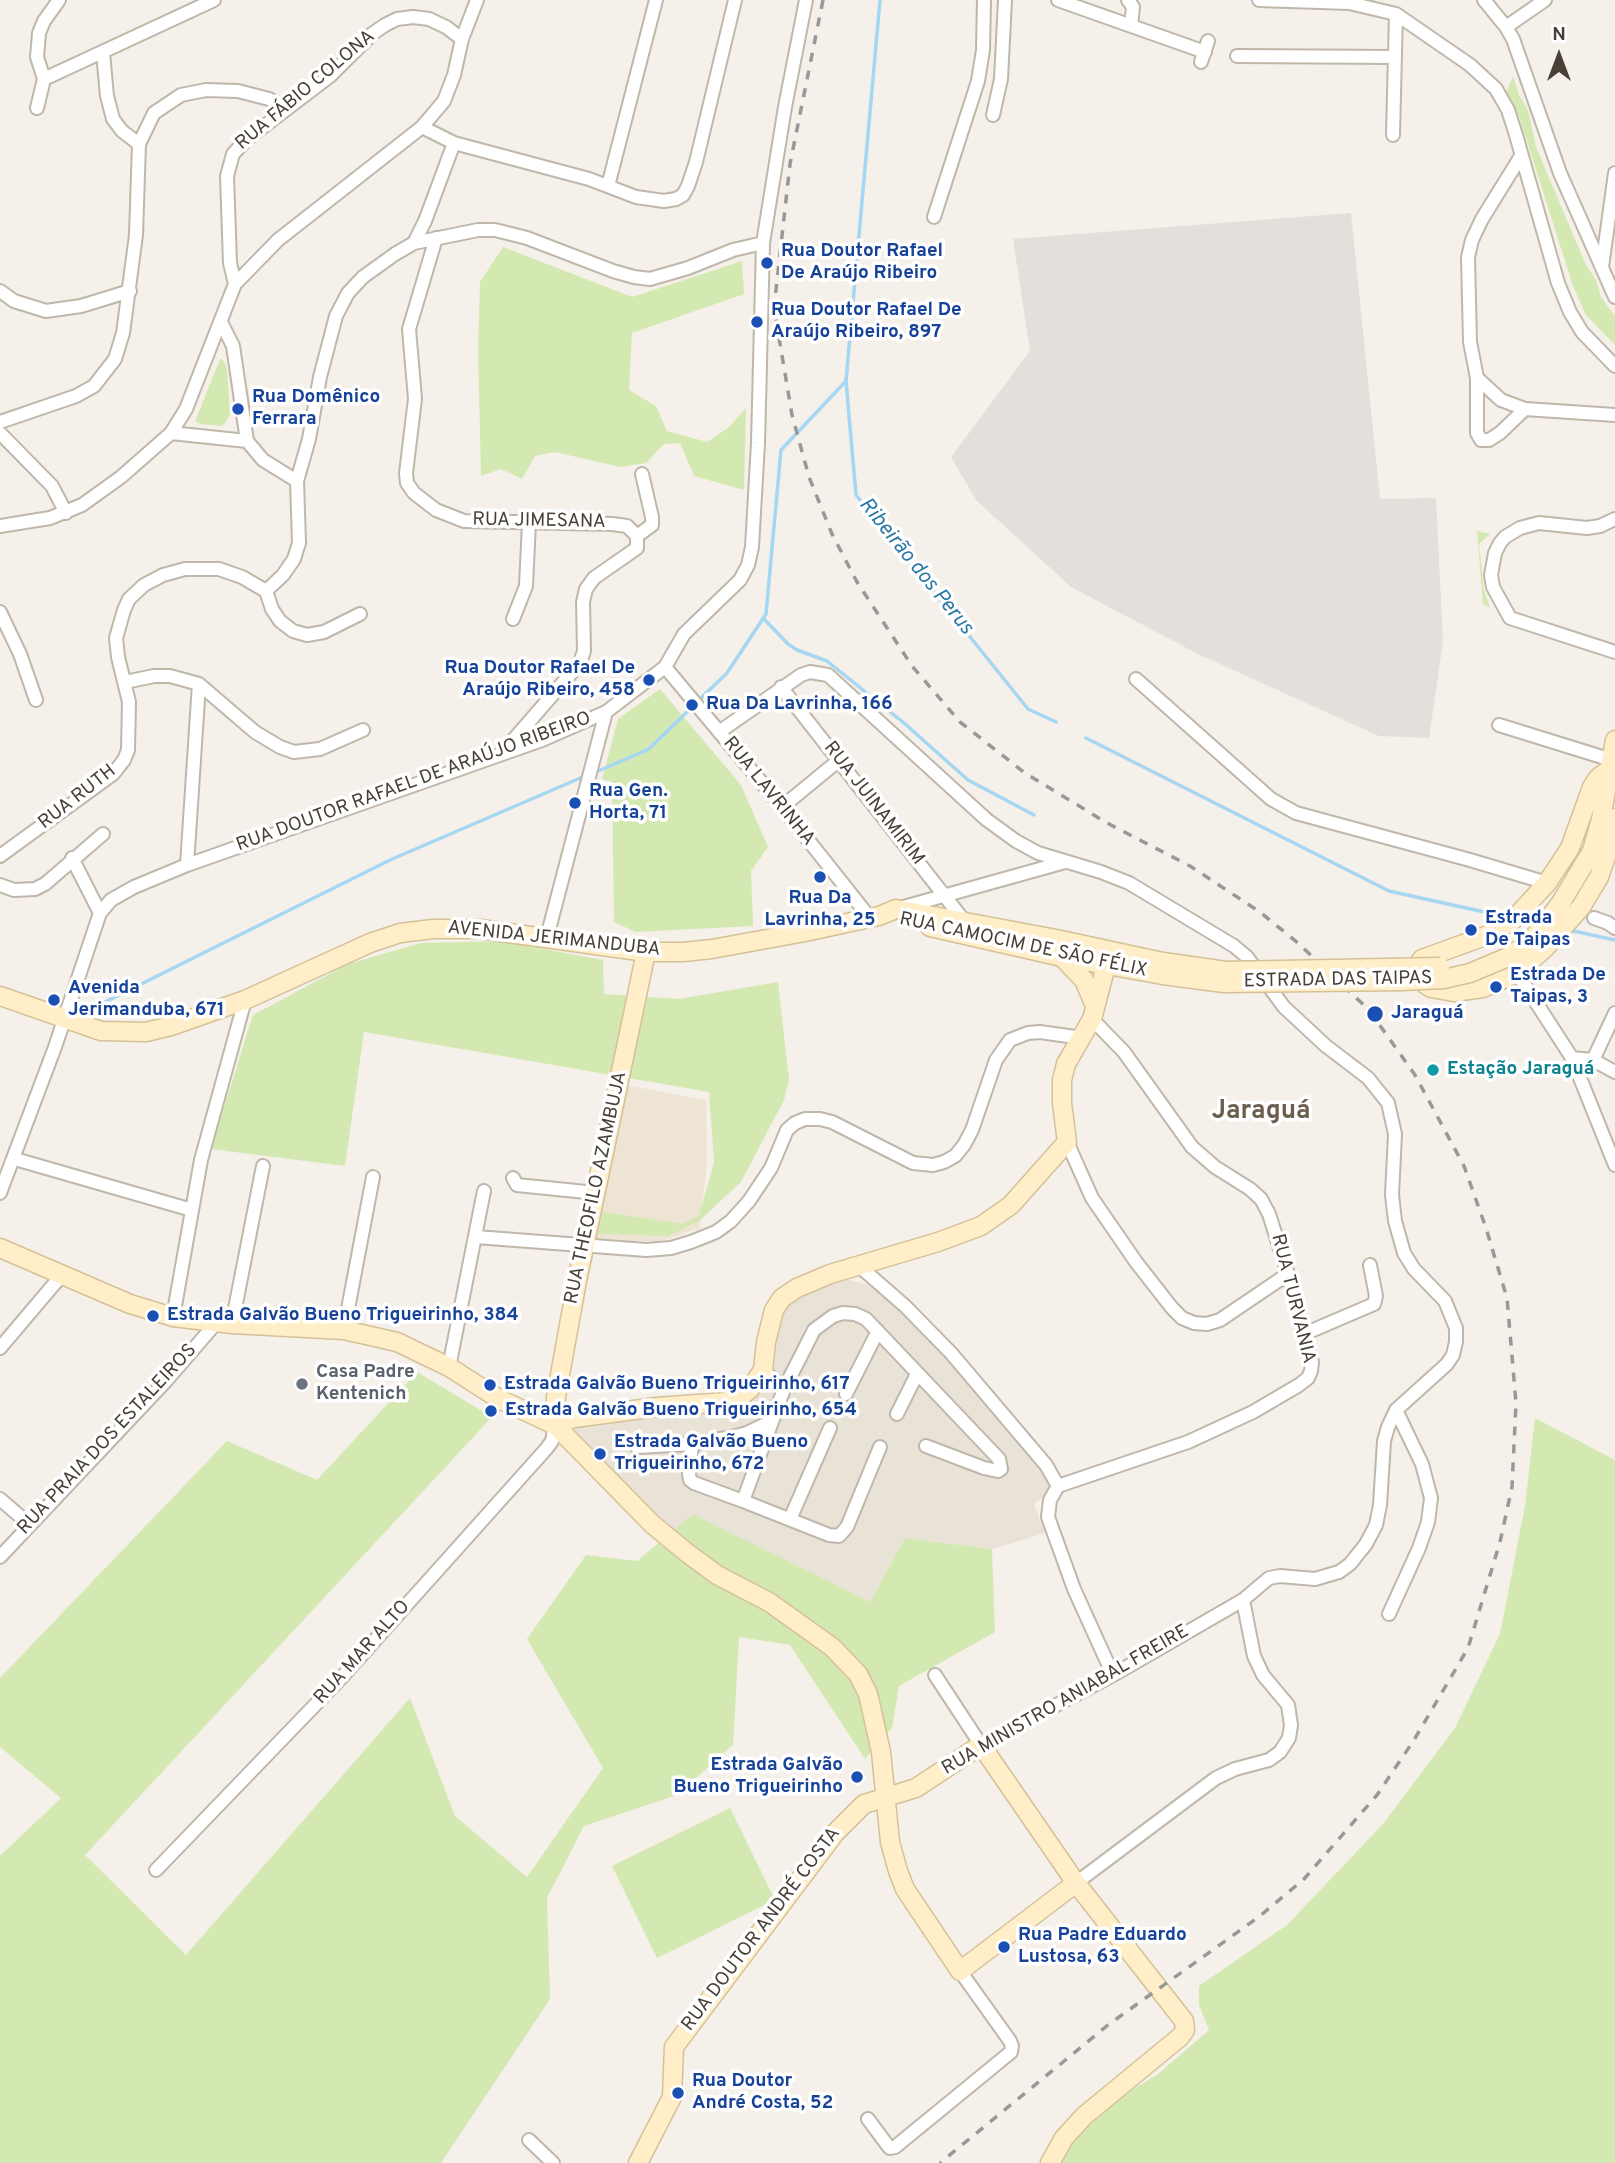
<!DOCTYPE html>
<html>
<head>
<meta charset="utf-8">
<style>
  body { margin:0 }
  #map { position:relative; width:1615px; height:2163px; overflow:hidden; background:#f5f0e9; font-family:Overpass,sans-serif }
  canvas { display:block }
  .north { position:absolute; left:1524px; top:21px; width:70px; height:70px; -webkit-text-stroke:5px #fff; paint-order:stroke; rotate:0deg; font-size:19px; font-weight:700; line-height:28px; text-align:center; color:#484037 }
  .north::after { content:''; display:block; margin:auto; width:24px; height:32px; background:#484037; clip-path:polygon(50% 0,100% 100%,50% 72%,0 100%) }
</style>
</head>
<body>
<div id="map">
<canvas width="1615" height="2163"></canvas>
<div class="north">N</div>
</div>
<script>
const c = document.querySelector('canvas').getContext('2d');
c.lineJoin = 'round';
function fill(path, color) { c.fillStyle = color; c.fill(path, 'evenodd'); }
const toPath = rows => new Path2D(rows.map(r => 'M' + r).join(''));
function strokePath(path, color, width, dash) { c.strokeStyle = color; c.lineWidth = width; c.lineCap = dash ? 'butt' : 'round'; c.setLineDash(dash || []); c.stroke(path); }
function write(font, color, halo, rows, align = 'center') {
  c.font = font + ' Overpass,sans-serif'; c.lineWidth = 7; c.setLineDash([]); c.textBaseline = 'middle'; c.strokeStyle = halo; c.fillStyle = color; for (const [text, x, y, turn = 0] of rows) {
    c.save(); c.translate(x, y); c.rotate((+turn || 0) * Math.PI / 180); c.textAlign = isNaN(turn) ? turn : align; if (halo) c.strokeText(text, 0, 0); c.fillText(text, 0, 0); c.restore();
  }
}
const residential = toPath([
  [840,1278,866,1284,886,1297,953,1364,1018,1440,1056,1488,1034,1504,1045,1533,992,1549,905,1538,870,1602,693,1515,672,1532,575,1436,574,1427,736,1404,769,1370,773,1357,776,1322,785,1302]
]);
const industrial = toPath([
  [1351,213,1380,499,1436,498,1443,642,1429,738,1379,736,1198,654,1071,587,976,500,951,457,1030,351,1013,239]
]);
const education = toPath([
  [626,1085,706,1100,707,1162,700,1228,661,1241,625,1241,594,1238]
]);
const green = toPath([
  [1513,76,1519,95,1528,110,1536,147,1586,265,1596,280,1601,297,1615,316,1615,345,1586,315,1573,286,1519,116,1507,91],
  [503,247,632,297,742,261,744,294,632,333,629,390,656,406,667,431,707,442,728,428,746,408,744,490,694,476,680,443,664,444,646,463,620,467,555,452,535,456,522,479,501,469,481,476,478,350,480,282],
  [220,359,224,361,227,370,230,414,226,422,221,426,201,424,196,422,196,419],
  [1477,531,1490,534,1479,544,1484,590,1490,608,1483,604],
  [660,689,741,785,768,847,751,871,753,926,636,932,614,922,612,782,602,779,618,719],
  [501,941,603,960,604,994,678,999,778,982,789,1079,784,1100,741,1182,699,1221,668,1236,598,1234,603,1212,682,1224,699,1216,714,1162,709,1092,364,1032,345,1166,211,1149,253,1015,348,964,421,943],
  [417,1372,492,1417,85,1855,186,1955,410,1698,455,1816,527,1877,603,1768,527,1639,586,1555,637,1561,693,1514,870,1602,905,1538,992,1549,995,1632,899,1686,892,1728,865,1759,790,1645,739,1637,733,1745,677,1795,584,1826,547,1898,550,1999,441,2163,0,2163,0,1856,61,1798,0,1747,0,1678,227,1441,317,1480],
  [1535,1418,1615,1460,1615,2163,1056,2163,1069,2135,1104,2106,1157,2075,1209,2030,1199,2005,1199,1986,1287,1925,1383,1824,1455,1728,1500,1634,1525,1506],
  [730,1808,775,1900,657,1958,612,1866]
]);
const stream = toPath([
  [880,0,846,381,856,495,1028,709,1056,722],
  [763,618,788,644,797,650,827,661,904,723,968,780,1034,815],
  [698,701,727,673,766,614,781,450,846,381],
  [1086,738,1389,891,1507,917],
  [596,772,649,749,692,707],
  [1521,920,1538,923],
  [1569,930,1615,940],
  [93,1008,390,860,585,776]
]);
const street = toPath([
  [1058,0,1205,52],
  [1128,0,1133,7,1131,26],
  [1259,0,1349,3,1396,14,1470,65,1496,89,1508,110,1516,135,1558,283,1570,312,1582,332,1615,366],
  [1484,0,1506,27,1513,39,1560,173,1615,297],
  [1506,27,1545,0],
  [1237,56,1395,57],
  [1201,62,1208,41],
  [44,79,214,0],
  [44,79,37,57,39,33,44,21,59,0],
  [37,108,44,79],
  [993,115,1001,79,1005,0],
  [422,127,454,143,589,179,636,197,664,201,676,199,683,195,688,186,696,162,735,0],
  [1393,135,1396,14],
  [139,144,154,113,181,95,206,90,238,91,269,99,287,108],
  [1521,156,1482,219,1472,240,1468,257,1470,342,1477,378,1501,400,1525,409,1615,415],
  [608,186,656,0],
  [934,217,978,81,983,50,984,0],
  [436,238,409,329,415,399,406,473,407,483,414,493,436,510,464,521,612,524,627,526,637,536],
  [414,243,425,221,454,143],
  [1602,267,1615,173],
  [235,284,230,263,227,176,233,154,246,140,330,76,372,34,385,25,397,19,413,17,429,19,446,27,462,39],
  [0,291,14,301,46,311,81,306,130,291],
  [221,322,233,346,247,441,263,460,297,481],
  [1477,378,1477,433,1481,440,1489,440,1500,433,1525,409],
  [0,422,76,396,94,386,115,359,123,333,136,235,139,144,122,131,113,119,107,96,103,52],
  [0,433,52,486,66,513],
  [171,433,247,441],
  [1615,519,1600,526,1587,528,1539,523,1520,528,1505,537,1500,543,1495,553,1491,575,1493,587,1510,618,1615,652],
  [0,526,50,518,82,505,121,477,171,433,186,409,235,284,278,240,422,127,444,101,454,75,462,39,477,0],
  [637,536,652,525,652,517,642,474],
  [266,591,283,575,294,559,299,543,297,481,309,439,320,377,336,316,348,293,363,277,395,254,414,243,478,230,495,230,527,238,613,271,634,277,650,279,688,268,733,250,763,243],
  [0,612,20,654,36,700],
  [513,619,526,586,529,523],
  [665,667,782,807,870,918],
  [1136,679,1271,799,1296,813,1470,860,1547,883],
  [125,682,154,676,170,676,199,684,255,732,280,747,294,752,320,749,363,730],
  [781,687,965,922],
  [1499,725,1615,761],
  [719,732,801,675,810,672,828,675,987,820,1016,841,1038,853,1101,872,1129,883,1234,946,1247,957,1284,1007,1326,1046,1368,1078,1388,1103,1395,1134,1392,1195,1395,1221,1404,1253,1414,1269,1445,1301,1456,1328,1456,1342,1453,1355,1447,1364,1396,1410,1388,1427,1384,1441,1380,1505,1376,1525,1366,1544,1350,1564,1339,1572,1315,1579,1280,1576,1269,1578,1243,1600,1113,1675,981,1745,935,1675],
  [502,753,580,663,584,651,583,602,586,589,594,578,637,548,637,536],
  [782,807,838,761],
  [0,856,113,774,124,760,128,750,129,702,118,657,116,638,124,610,129,599,144,585,163,575,185,569,219,569,242,577,266,591,272,609,280,621,293,631,307,635,324,632,360,614],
  [72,858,100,913],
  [187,865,199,684],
  [0,885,14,890,35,889,45,884,103,834],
  [900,908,1065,862],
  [1594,918,1608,923,1615,928],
  [547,937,606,712],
  [1517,973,1572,1058,1615,1165],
  [1572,1058,1593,1060,1615,1072],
  [1593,1060,1615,1013],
  [1067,1142,1092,1198,1136,1262,1172,1308,1182,1318,1194,1323,1207,1324,1220,1320,1288,1274],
  [15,1159,192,1210],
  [513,1178,517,1185,596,1193],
  [0,1193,55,1047,100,913,111,900,134,887,187,865,542,740,606,712,665,667,684,634,740,580,748,565,752,547,758,443,763,243,785,107,806,0],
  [476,1237,646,1250,671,1248,691,1242,716,1232,731,1221,749,1201,771,1168,787,1130,795,1123,805,1119,820,1119,832,1122,913,1163,933,1165,944,1162,955,1156,964,1145,972,1130,996,1060,1010,1040,1028,1033,1040,1032,1082,1038],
  [858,1265,905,1306,951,1353,1046,1465,1058,1486],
  [173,1317,201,1160,245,1000],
  [232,1324,263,1166],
  [344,1330,373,1177],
  [1304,1334,1374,1304,1376,1296,1370,1265],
  [0,1348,61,1276],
  [449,1367,484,1191],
  [763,1370,784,1389,743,1501,829,1535,839,1536,847,1527,880,1447],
  [784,1389,814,1330,833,1316,843,1313,855,1314,866,1319,999,1459,1001,1469,998,1471,984,1468,926,1446],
  [846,1394,878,1331],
  [897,1414,917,1374],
  [692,1444,689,1474,690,1480,694,1483,743,1501],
  [637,1447,692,1444,732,1437,747,1433,770,1422],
  [1058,1486,1188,1442,1253,1412,1299,1385,1308,1378,1311,1371,1312,1362,1288,1274,1269,1214,1261,1199,1250,1189,1215,1167,1192,1147,1124,1052,1092,1019],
  [1058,1486,1050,1500,1048,1517,1074,1589,1113,1675],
  [0,1499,30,1525],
  [790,1519,830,1428],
  [0,1557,165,1382,216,1323],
  [1389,1614,1419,1548,1428,1522,1431,1498,1422,1464,1396,1410],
  [156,1870,342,1677,547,1448,552,1441,555,1425],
  [1076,1883,1216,1778,1235,1769,1269,1760,1280,1752,1289,1738,1291,1725,1288,1705,1263,1675,1254,1656,1243,1600],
  [868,2119,888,2146,890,2148,895,2147,1011,2052,1012,2046,1010,2041,960,1971],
  [529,2140,553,2163]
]);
const secondary = toPath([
  [1610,769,1598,778,1592,787,1570,848,1547,883,1513,920,1488,935,1422,959,1418,965,1418,973,1425,984,1431,988,1454,992,1483,988,1517,973,1545,948,1581,907,1599,877,1607,854,1615,818],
  [930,927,1062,957,1163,975],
  [1062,957,1084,980,1095,1006],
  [1508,957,1531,941,1560,904,1592,851,1601,819,1615,740],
  [0,996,101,1031,146,1032,171,1026,245,1000,370,943,400,933,433,929,480,929,646,952,683,952,712,949,805,932,879,916,896,909,1056,939,1163,962],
  [0,1248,130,1304,173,1317,232,1324,344,1330,397,1342,449,1367,499,1399,555,1425,652,1524,686,1552,717,1575,769,1602,832,1647,858,1674,868,1694,881,1752,890,1842,898,1871,905,1889,960,1971,1076,1883],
  [555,1425,574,1418,657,1407,726,1402,740,1397,750,1389,763,1370,766,1342,774,1310,782,1298,797,1288,830,1274,938,1242,981,1226,1011,1205,1067,1142,1062,1103,1062,1080,1066,1064,1092,1019,1106,966],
  [555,1425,556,1397,577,1281,646,952],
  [638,2163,672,2097,674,2047,835,1833,864,1804,916,1788,981,1745,1076,1883,1184,2021,1185,2030,1180,2037,1084,2116,1064,2138,1050,2163]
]);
const rail = toPath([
  [823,0,790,164,774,308,792,415,809,477,832,534,857,582,912,666,960,722,1025,773,1107,823,1190,866,1260,912,1298,943,1369,1010,1415,1075,1464,1166,1486,1228,1507,1298,1516,1403,1512,1487,1500,1542,1468,1648,1414,1740,1377,1795,1304,1879,1260,1916,1108,2025,940,2163]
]);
const secondaryBridge = toPath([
  [1163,962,1226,971,1440,967],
  [1163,975,1224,983,1402,981,1444,979,1470,973,1508,957]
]);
const markers = [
  [767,263,7,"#1a4fb4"],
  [757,322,7,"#1a4fb4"],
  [238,409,7,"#1a4fb4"],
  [649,680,7,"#1a4fb4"],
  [692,705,7,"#1a4fb4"],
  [575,803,7,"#1a4fb4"],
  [820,877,7,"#1a4fb4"],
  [1471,930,7,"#1a4fb4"],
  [1496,987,7,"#1a4fb4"],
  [54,1000,7,"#1a4fb4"],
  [1375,1014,9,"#1a4fb4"],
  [1433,1070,7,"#0f9aa8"],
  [153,1316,7,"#1a4fb4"],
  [302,1384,7,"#6b7280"],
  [490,1385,7,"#1a4fb4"],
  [491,1411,7,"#1a4fb4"],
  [600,1454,7,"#1a4fb4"],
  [857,1777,7,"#1a4fb4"],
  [1004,1947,7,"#1a4fb4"],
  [678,2093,7,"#1a4fb4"]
];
const streetNames = [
  ["RUA FÁBIO COLONA",306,91,-40],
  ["RUA JIMESANA",539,522,1],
  ["RUA DOUTOR RAFAEL DE ARAÚJO RIBEIRO",414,783,-20],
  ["RUA LAVRINHA",768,792,51],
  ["RUA RUTH",78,798,-38],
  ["RUA JUINAMIRIM",873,804,52],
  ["AVENIDA JERIMANDUBA",554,940,6],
  ["RUA CAMOCIM DE SÃO FÉLIX",1023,946,12],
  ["ESTRADA DAS TAIPAS",1338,981,-1],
  ["RUA THEOFILO AZAMBUJA",597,1188,-78],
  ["RUA TURVANIA",1292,1299,76],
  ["RUA PRAIA DOS ESTALEIROS",108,1440,-47],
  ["RUA MAR ALTO",363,1653,-48],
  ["RUA MINISTRO ANIABAL FREIRE",1066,1701,-30],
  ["RUA DOUTOR ANDRÉ COSTA",762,1930,-53]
];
const transitNames = [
  ["Rua Doutor Rafael",781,252],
  ["De Araújo Ribeiro",781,274],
  ["Rua Doutor Rafael De",771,311],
  ["Araújo Ribeiro, 897",771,333],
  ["Rua Domênico",252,398],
  ["Ferrara",252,420],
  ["Rua Doutor Rafael De",635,669,"right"],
  ["Araújo Ribeiro, 458",635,691,"right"],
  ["Rua Da Lavrinha, 166",706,705],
  ["Rua Gen.",589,792],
  ["Horta, 71",589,814],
  ["Rua Da",820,899,"center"],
  ["Lavrinha, 25",820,921,"center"],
  ["Estrada",1485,919],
  ["De Taipas",1485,941],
  ["Estrada De",1510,976],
  ["Taipas, 3",1510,998],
  ["Avenida",68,989],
  ["Jerimanduba, 671",68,1011],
  ["Jaraguá",1391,1014],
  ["Estrada Galvão Bueno Trigueirinho, 384",167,1316],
  ["Estrada Galvão Bueno Trigueirinho, 617",504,1385],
  ["Estrada Galvão Bueno Trigueirinho, 654",505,1411],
  ["Estrada Galvão Bueno",614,1443],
  ["Trigueirinho, 672",614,1465],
  ["Estrada Galvão",843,1766,"right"],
  ["Bueno Trigueirinho",843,1788,"right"],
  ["Rua Padre Eduardo",1018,1936],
  ["Lustosa, 63",1018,1958],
  ["Rua Doutor",692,2082],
  ["André Costa, 52",692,2104]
];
const cultureNames = [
  ["Estação Jaraguá",1447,1070]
];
const worshipNames = [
  ["Casa Padre",316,1373],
  ["Kentenich",316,1395]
];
const waterNames = [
  ["Ribeirão dos Perus",915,567,51]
];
const districtNames = [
  ["Jaraguá",1261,1113]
];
fill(residential, '#e9e2d7');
fill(industrial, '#e4dfda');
fill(education, '#eee4d3');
fill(green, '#d3e9b1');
strokePath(stream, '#a5d7f2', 3.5);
strokePath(street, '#c0b7ab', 16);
strokePath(secondary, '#d5c198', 21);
strokePath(street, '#fff', 12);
strokePath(secondary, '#ffeec8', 18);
strokePath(rail, '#989898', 3.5, [9, 9]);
strokePath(secondaryBridge, '#d5c198', 21, []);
strokePath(secondaryBridge, '#ffeec8', 18);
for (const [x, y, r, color] of markers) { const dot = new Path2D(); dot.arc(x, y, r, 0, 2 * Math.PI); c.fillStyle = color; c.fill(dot); strokePath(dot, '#fff', 2.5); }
write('19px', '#484037', '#fff', streetNames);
write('bold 19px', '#164399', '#fff', transitNames, 'left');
write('bold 19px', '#0d838f', '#fff', cultureNames, 'left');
write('bold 19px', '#5b616d', '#fff', worshipNames, 'left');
write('italic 21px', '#2b79a6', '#fff', waterNames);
write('bold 26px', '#6b5e4e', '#fff', districtNames);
</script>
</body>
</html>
